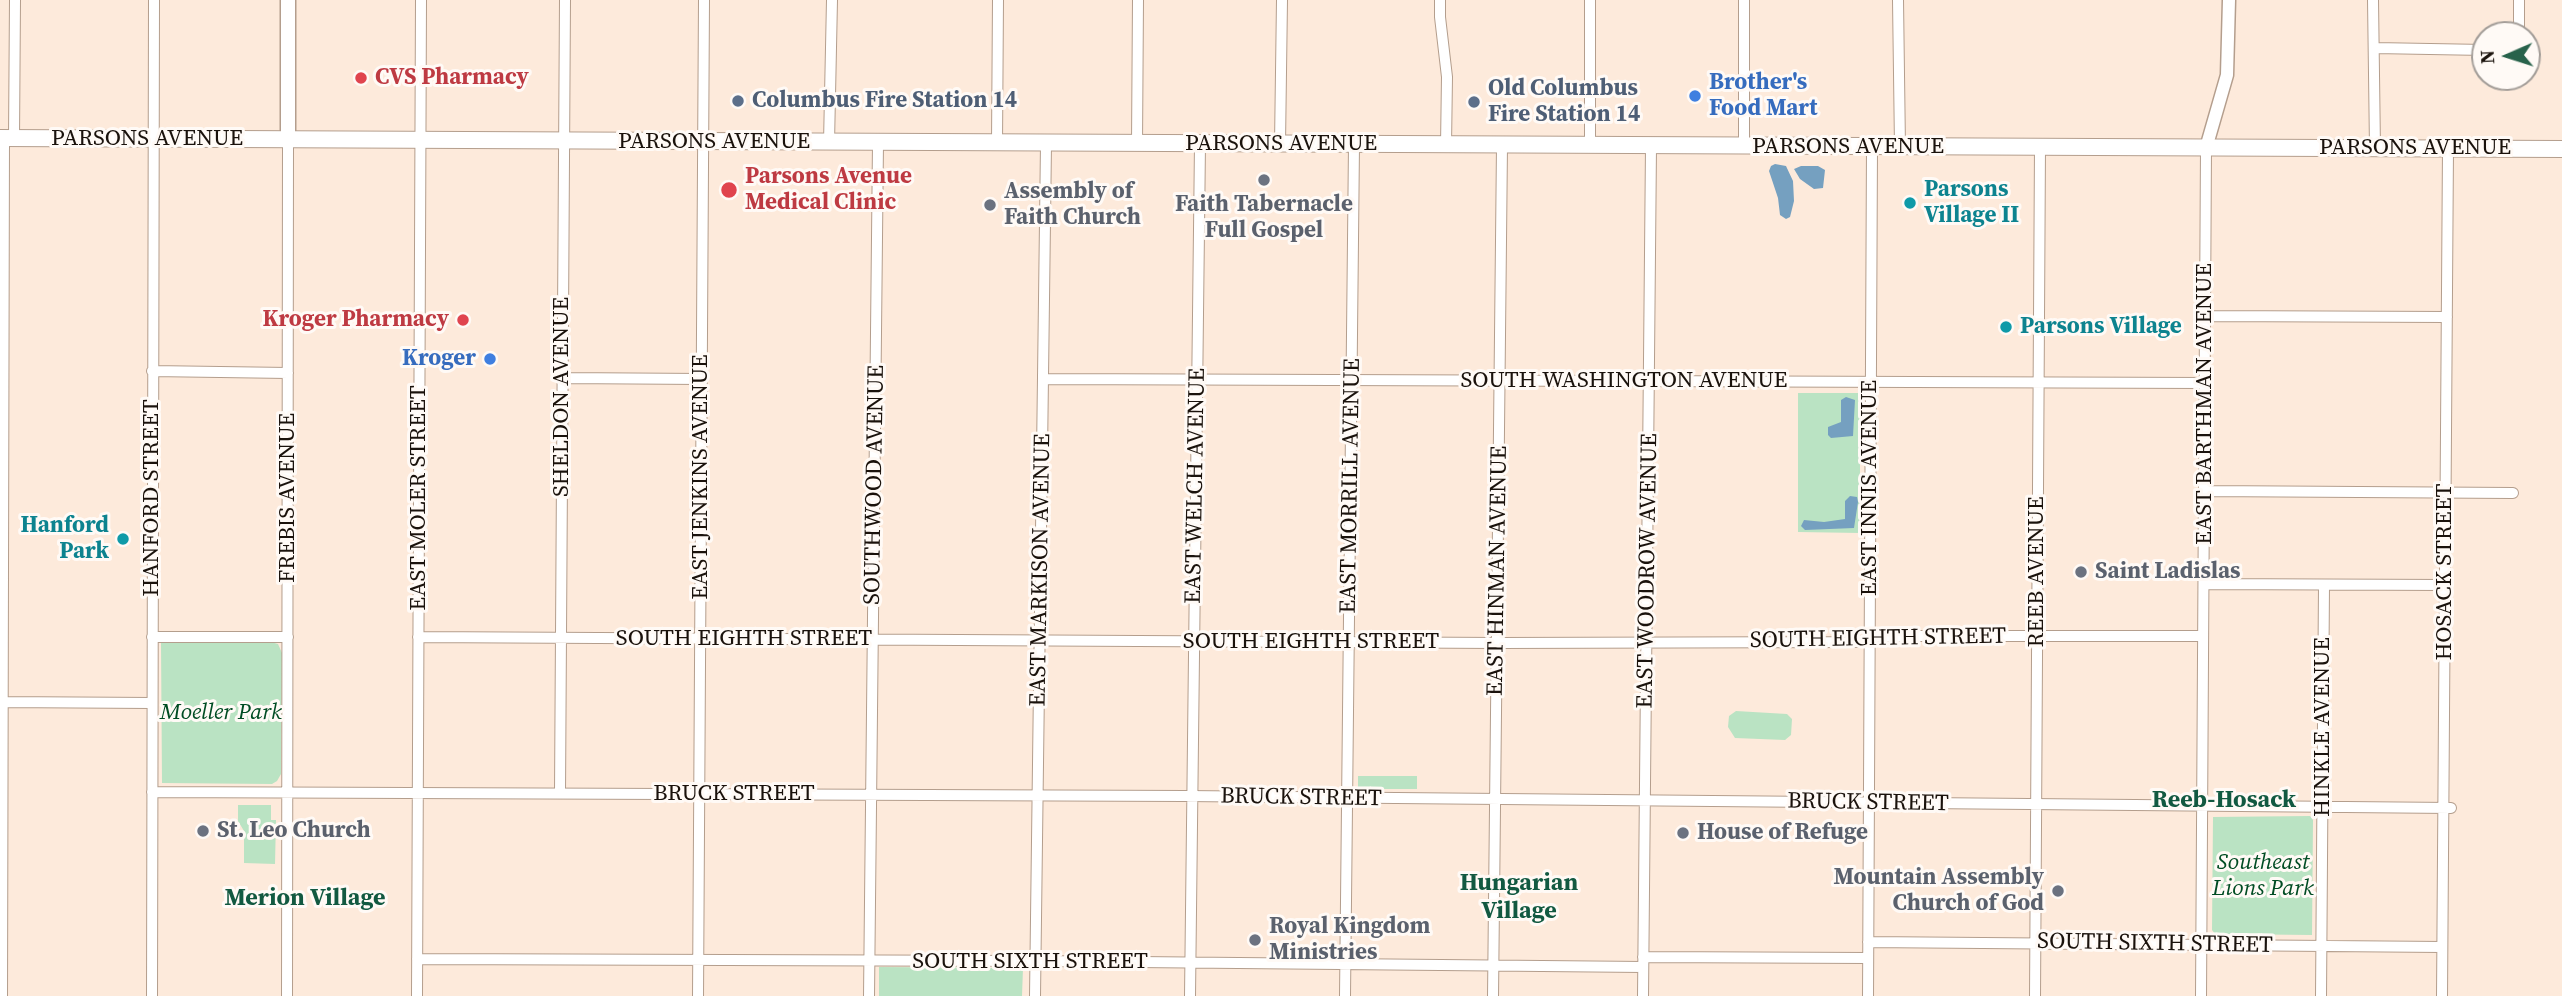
<!DOCTYPE html>
<html>
<head>
<meta charset="utf-8">
<style>
  body { margin:0 }
  #map { position:relative; width:2562px; height:996px; overflow:hidden; background:#fdeadb; font-family:"Source Serif 4",serif }
  canvas { display:block }
  .north { position:absolute; left:2471px; top:21px; width:70px; height:70px; box-sizing:border-box; background:#fffaf6; border:2px solid #a39d98; border-radius:50%; rotate:267deg; font-size:19px; font-weight:700; line-height:28px; text-align:center; color:#1a120c }
  .north::after { content:''; display:block; margin:auto; width:24px; height:32px; background:#28624b; clip-path:polygon(50% 0,100% 100%,50% 72%,0 100%) }
</style>
</head>
<body>
<div id="map">
<canvas width="2562" height="996"></canvas>
<div class="north">N</div>
</div>
<script>
const c = document.querySelector('canvas').getContext('2d');
c.lineJoin = 'round';
function fill(path, color) { c.fillStyle = color; c.fill(path, 'evenodd'); }
const toPath = rows => new Path2D(rows.map(r => 'M' + r).join(''));
function strokePath(path, color, width, dash) { c.strokeStyle = color; c.lineWidth = width; c.lineCap = dash ? 'butt' : 'round'; c.setLineDash(dash || []); c.stroke(path); }
function write(font, color, halo, rows, align = 'center') {
  c.font = font + ' "Source Serif 4",serif'; c.lineWidth = 6; c.setLineDash([]); c.textBaseline = 'middle'; c.strokeStyle = halo; c.fillStyle = color; for (const [text, x, y, turn = 0] of rows) {
    c.save(); c.translate(x, y); c.rotate((+turn || 0) * Math.PI / 180); c.textAlign = isNaN(turn) ? turn : align; if (halo) c.strokeText(text, 0, 0); c.fillText(text, 0, 0); c.restore();
  }
}
const green = toPath([
  [1798,393,1860,393,1860,533,1798,532],
  [271,642,278,644,282,653,281,774,277,781,272,784,162,783,161,643],
  [1736,711,1787,714,1792,719,1791,735,1785,740,1735,738,1728,727,1729,716],
  [1358,776,1417,776,1417,789,1358,789],
  [238,805,271,805,271,820,276,820,275,864,244,863,244,831,238,821],
  [2310,816,2313,820,2312,935,2215,934,2212,930,2213,817],
  [879,967,1023,968,1022,996,879,996]
]);
const water = toPath([
  [1775,164,1786,166,1793,181,1794,201,1790,217,1786,219,1780,215,1778,198,1769,171,1771,166],
  [1801,166,1818,166,1825,170,1823,188,1814,189,1800,179,1794,169],
  [1846,397,1855,400,1853,436,1831,438,1828,435,1828,427,1841,422,1841,400],
  [1850,496,1857,497,1858,502,1854,528,1805,530,1801,526,1804,520,1824,522,1845,519,1845,501]
]);
const minor = toPath([
  [1440,0,1440,17,1447,77,1446,145],
  [1898,0,1900,147],
  [2373,0,2375,148],
  [2519,35,2519,0],
  [2375,48,2485,50],
  [14,138,15,0],
  [829,143,832,0],
  [997,143,998,0],
  [1137,144,1138,0],
  [1280,144,1282,0],
  [1590,146,1590,0],
  [1744,147,1744,0],
  [2205,316,2447,317],
  [152,371,288,373],
  [563,378,702,379],
  [1043,379,2205,383],
  [2205,491,2513,493],
  [2204,584,2445,585],
  [152,637,288,637],
  [418,637,1498,643,1860,642,1879,636,2203,636],
  [0,702,152,703],
  [152,792,1185,796,2451,808],
  [560,793,565,0],
  [1868,942,2442,947],
  [1643,957,1868,958],
  [417,959,1036,961,1643,967],
  [2,996,4,138],
  [152,996,154,0],
  [287,996,288,141],
  [417,996,421,0],
  [698,996,704,0],
  [869,996,878,143],
  [1035,996,1046,144],
  [1190,996,1200,144],
  [1345,996,1354,145],
  [1493,996,1502,146],
  [1643,996,1651,147],
  [1868,996,1872,147],
  [2035,996,2040,147],
  [2201,996,2206,148],
  [2321,996,2324,585],
  [2442,996,2448,149]
]);
const tertiary = toPath([
  [2206,148,2227,75,2229,0]
]);
const secondary = toPath([
  [288,141,288,0]
]);
const primary = toPath([
  [0,138,2562,149]
]);
const markers = [
  [361,78,7,"#e0444e"],
  [1695,96,7,"#3f7fe0"],
  [738,101,7,"#5c6f8a"],
  [1474,102,7,"#5c6f8a"],
  [1264,180,7,"#6b7280"],
  [729,190,9,"#e0444e"],
  [1910,203,7,"#0f9aa8"],
  [990,205,7,"#6b7280"],
  [463,320,7,"#e0444e"],
  [2006,327,7,"#0f9aa8"],
  [490,359,7,"#3f7fe0"],
  [123,539,7,"#0f9aa8"],
  [2081,572,7,"#6b7280"],
  [203,831,7,"#6b7280"],
  [1683,833,7,"#6b7280"],
  [2058,891,7,"#6b7280"],
  [1255,940,7,"#6b7280"]
];
const healthNames = [
  ["CVS Pharmacy",375,78],
  ["Parsons Avenue",745,177],
  ["Medical Clinic",745,203],
  ["Kroger Pharmacy",449,320,"right"]
];
const shopNames = [
  ["Brother's",1709,83],
  ["Food Mart",1709,109],
  ["Kroger",476,359,"right"]
];
const serviceNames = [
  ["Old Columbus",1488,89],
  ["Fire Station 14",1488,115],
  ["Columbus Fire Station 14",752,101]
];
const streetNames = [
  ["PARSONS AVENUE",147,139],
  ["PARSONS AVENUE",714,142],
  ["PARSONS AVENUE",1281,144],
  ["PARSONS AVENUE",1848,147],
  ["PARSONS AVENUE",2415,148],
  ["SOUTH WASHINGTON AVENUE",1624,381],
  ["SHELDON AVENUE",562,397,-90],
  ["EAST BARTHMAN AVENUE",2205,404,-90],
  ["EAST JENKINS AVENUE",701,477,-90],
  ["SOUTHWOOD AVENUE",875,485,-89],
  ["EAST WELCH AVENUE",1196,486,-89],
  ["EAST MORRILL AVENUE",1351,486,-89],
  ["EAST INNIS AVENUE",1870,488,-90],
  ["HANFORD STREET",152,498,-90],
  ["FREBIS AVENUE",288,498,-90],
  ["EAST MOLER STREET",419,498,-90],
  ["EAST MARKISON AVENUE",1041,570,-89],
  ["EAST HINMAN AVENUE",1498,571,-89],
  ["EAST WOODROW AVENUE",1648,571,-89],
  ["REEB AVENUE",2037,572,-90],
  ["HOSACK STREET",2445,572,-90],
  ["SOUTH EIGHTH STREET",744,639],
  ["SOUTH EIGHTH STREET",1878,639,-1],
  ["SOUTH EIGHTH STREET",1311,642],
  ["HINKLE AVENUE",2323,727,-90],
  ["BRUCK STREET",734,794],
  ["BRUCK STREET",1301,798,1],
  ["BRUCK STREET",1868,803,1],
  ["SOUTH SIXTH STREET",2155,944,1],
  ["SOUTH SIXTH STREET",1030,962]
];
const cultureNames = [
  ["Parsons",1924,190],
  ["Village II",1924,216],
  ["Parsons Village",2020,327],
  ["Hanford",109,526,"right"],
  ["Park",109,552,"right"]
];
const worshipNames = [
  ["Assembly of",1004,192],
  ["Faith Church",1004,218],
  ["Faith Tabernacle",1264,205,"center"],
  ["Full Gospel",1264,231,"center"],
  ["Saint Ladislas",2095,572],
  ["St. Leo Church",217,831],
  ["House of Refuge",1697,833],
  ["Mountain Assembly",2044,878,"right"],
  ["Church of God",2044,904,"right"],
  ["Royal Kingdom",1269,927],
  ["Ministries",1269,953]
];
const parkNames = [
  ["Moeller Park",221,713],
  ["Southeast",2263,863],
  ["Lions Park",2263,889]
];
const neighbourhoodNames = [
  ["Reeb-Hosack",2224,801],
  ["Hungarian",1519,884],
  ["Village",1519,912],
  ["Merion Village",305,899]
];
fill(green, '#bae3c3');
fill(water, '#75a0c0');
strokePath(minor, '#b49e8d', 12);
strokePath(tertiary, '#b49e8d', 15);
strokePath(secondary, '#b49e8d', 17);
strokePath(primary, '#b49e8d', 18);
strokePath(minor, '#fff', 10);
strokePath(tertiary, '#fff', 12);
strokePath(secondary, '#fff', 14);
strokePath(primary, '#fff', 16);
for (const [x, y, r, color] of markers) { const dot = new Path2D(); dot.arc(x, y, r, 0, 2 * Math.PI); c.fillStyle = color; c.fill(dot); strokePath(dot, '#fffaf6', 2.5); }
write('bold 23px', '#be3a42', '#fffaf6', healthNames, 'left');
write('bold 23px', '#366cbe', '#fffaf6', shopNames, 'left');
write('bold 23px', '#4e5e75', '#fffaf6', serviceNames, 'left');
write('23px', '#1a120c', '#fffaf6', streetNames);
write('bold 23px', '#0d838f', '#fffaf6', cultureNames, 'left');
write('bold 23px', '#5b616d', '#fffaf6', worshipNames, 'left');
write('italic 23px', '#004c23', '#fffaf6', parkNames);
write('bold 24px', '#125941', '#fffaf6', neighbourhoodNames);
</script>
</body>
</html>
